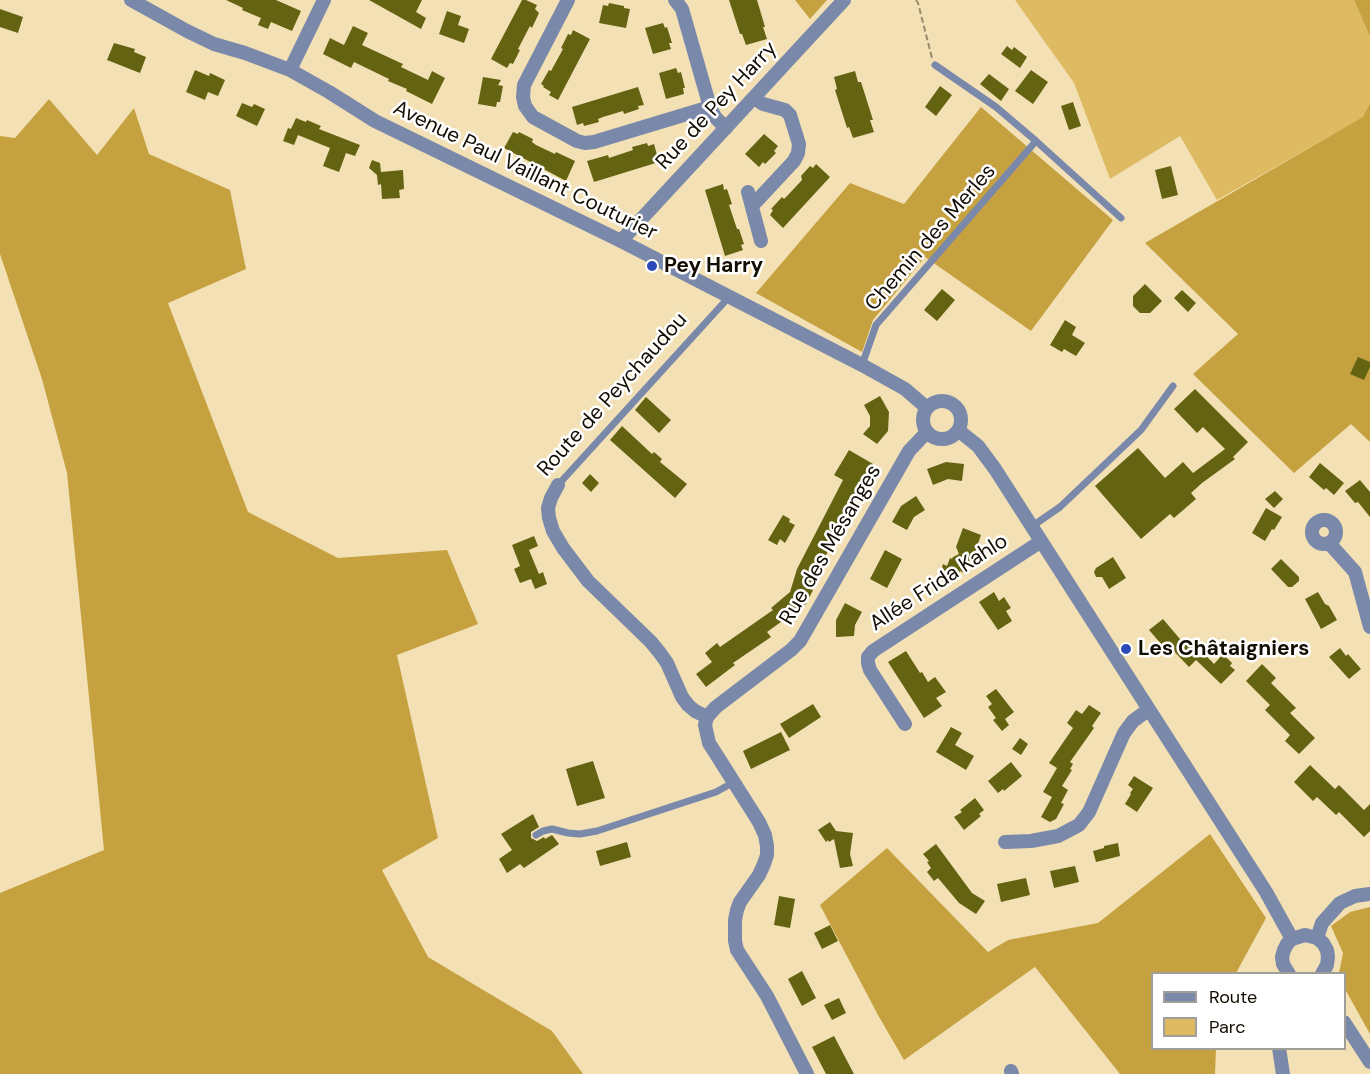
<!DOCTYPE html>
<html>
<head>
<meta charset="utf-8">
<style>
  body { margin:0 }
  #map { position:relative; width:1370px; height:1074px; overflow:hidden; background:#f3e1b5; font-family:"DM Sans",sans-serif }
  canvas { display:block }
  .legend { position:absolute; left:1151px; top:972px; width:195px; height:78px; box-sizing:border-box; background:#fff; border:2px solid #a09e99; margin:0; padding:8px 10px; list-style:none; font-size:18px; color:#120c01 }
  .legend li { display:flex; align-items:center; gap:12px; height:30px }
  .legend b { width:30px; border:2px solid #a09e99 }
</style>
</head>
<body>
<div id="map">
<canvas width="1370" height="1074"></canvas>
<ul class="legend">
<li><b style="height:8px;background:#7a88aa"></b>Route</li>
<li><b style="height:16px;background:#debb62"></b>Parc</li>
</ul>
</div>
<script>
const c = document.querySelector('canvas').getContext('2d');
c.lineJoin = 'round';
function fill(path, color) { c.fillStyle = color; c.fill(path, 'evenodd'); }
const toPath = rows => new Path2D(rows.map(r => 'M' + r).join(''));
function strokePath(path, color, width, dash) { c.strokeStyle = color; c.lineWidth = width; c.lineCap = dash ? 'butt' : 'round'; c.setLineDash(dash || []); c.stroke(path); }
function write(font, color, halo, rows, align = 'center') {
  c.font = font + ' "DM Sans",sans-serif'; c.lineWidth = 5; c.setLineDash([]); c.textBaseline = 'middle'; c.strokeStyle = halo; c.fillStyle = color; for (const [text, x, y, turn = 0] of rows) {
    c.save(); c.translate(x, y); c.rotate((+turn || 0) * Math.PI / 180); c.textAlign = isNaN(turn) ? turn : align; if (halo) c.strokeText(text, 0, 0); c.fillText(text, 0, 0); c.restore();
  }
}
const green = toPath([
  [1015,0,1354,0,1370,37,1370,103,1364,117,1217,200,1180,136,1110,179,1074,83]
]);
const forest = toPath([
  [795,0,827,0,810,19],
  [1354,0,1370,0,1370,37],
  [49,99,97,155,134,108,149,154,230,190,246,269,168,303,248,512,338,558,447,550,478,624,397,655,438,838,382,870,428,957,552,1031,583,1074,0,1074,0,893,104,850,67,473,42,379,0,254,0,136,15,138],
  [1370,103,1370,442,1351,424,1294,473,1193,374,1238,334,1145,243,1363,117],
  [981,107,1113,220,1031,331,925,257,873,320,862,352,756,293,850,183,904,204],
  [1210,834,1266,918,1236,973,1152,974,1152,1048,1216,1049,1215,1074,1120,1074,1035,967,904,1060,878,1015,820,905,887,848,988,952,1008,940,1098,923],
  [1370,907,1370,1034,1345,989,1344,974,1339,973,1343,953,1331,926,1350,912]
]);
const building = toPath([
  [226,0,276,0,301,11,292,31,271,22,268,29,258,25,261,18,242,10,243,8],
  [369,0,422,0,416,12,426,18,421,29],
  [522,0,526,0,537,5,535,9,539,13,532,28,530,26,518,49,520,50,513,64,510,63,507,68,491,59],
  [729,0,757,0,765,27,763,27,767,39,746,45,742,34,740,34],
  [609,3,624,6,624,8,630,9,626,28,599,23,603,5,608,6],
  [0,9,23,17,18,33,0,27],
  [447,11,461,16,458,25,469,29,464,43,439,34],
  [663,23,665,28,667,27,672,43,669,43,671,49,653,54,645,28],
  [353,26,368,33,362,45,403,64,401,67,428,80,432,71,445,78,432,104,406,91,407,89,388,81,389,79,354,62,351,68,323,54,330,38,344,45],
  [573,30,590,39,558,100,549,95,551,92,543,87,544,86,541,84,549,70,551,71,563,49,561,48,568,34,571,35],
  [114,43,135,49,134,52,146,57,140,73,107,60],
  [1007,46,1012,50,1014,47,1027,57,1020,68,1001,54],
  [676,68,678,73,681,72,685,88,683,88,684,94,666,99,659,73],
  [195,70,209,76,210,73,225,80,218,96,208,92,205,100,186,92],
  [1031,70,1048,82,1033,104,1015,91],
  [855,71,858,82,861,82,873,120,870,120,874,132,853,138,849,127,847,128,835,90,837,89,834,77],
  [989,74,1009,89,1001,101,980,84],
  [483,77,501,80,498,85,503,86,500,102,497,102,496,107,478,104],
  [940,86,952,95,936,116,925,107],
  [638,87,644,105,638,106,639,109,624,114,623,111,603,117,598,119,599,122,584,126,583,123,577,125,572,107],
  [1073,102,1081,126,1069,130,1061,106],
  [242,103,252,107,254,104,265,109,257,126,236,116],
  [296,118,306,122,307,120,321,126,319,129,360,145,355,156,346,153,339,172,323,166,330,148,298,135,294,145,283,141,288,128,291,129],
  [513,132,518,134,519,132,533,139,532,142,536,145,555,154,556,152,575,161,566,181,504,148],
  [764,134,778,146,774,151,776,153,765,164,763,162,759,167,745,154],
  [647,143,648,146,654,144,659,162,594,182,587,161,608,155,609,158,633,150,632,147],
  [372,160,380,163,381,172,403,170,404,189,399,190,400,198,382,199,381,184,378,185,377,175,369,168],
  [816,164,830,177,783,228,770,215,773,210,771,209,782,197,784,199,788,195,802,180,801,176,810,166,813,168],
  [1171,166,1178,195,1162,199,1155,170],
  [723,184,724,190,727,189,732,204,729,205,737,229,739,229,744,244,741,245,743,250,725,256,705,190],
  [1145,284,1162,301,1150,313,1140,313,1133,306,1133,296],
  [942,289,955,300,937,321,924,310],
  [1182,290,1196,303,1188,312,1174,298],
  [1065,320,1076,327,1072,335,1085,343,1076,356,1064,349,1062,352,1050,345],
  [1358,357,1370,362,1370,367,1364,380,1350,374],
  [1195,389,1248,442,1233,457,1235,459,1202,483,1191,493,1196,499,1174,518,1170,514,1141,539,1095,486,1138,448,1165,478,1183,462,1193,473,1225,449,1203,427,1197,433,1174,409],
  [880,396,889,412,888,431,877,444,863,434,870,426,870,416,864,405],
  [646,397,671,420,659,433,635,410],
  [622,426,652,454,654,452,662,459,660,462,687,484,675,498,610,440],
  [849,450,873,464,852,502,853,503,809,588,813,590,806,604,767,632,771,637,733,663,735,665,706,687,696,674,712,662,705,653,717,643,720,647,773,610,771,608,790,592,797,569,843,480,834,475],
  [946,462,964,464,962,481,948,479,933,485,927,469],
  [1320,463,1344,483,1334,495,1326,488,1324,490,1309,477],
  [590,474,599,483,591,492,582,483],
  [1360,480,1370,492,1370,517,1358,502,1355,503,1345,491],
  [1275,491,1283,499,1274,508,1265,499],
  [916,496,925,510,914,517,907,530,892,522,901,506],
  [1266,508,1282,517,1274,530,1272,529,1265,541,1252,533],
  [783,515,790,519,789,522,795,525,785,543,780,539,777,545,768,540],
  [963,528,981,535,970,567,967,566,964,573,960,571,958,576,951,574,949,579,940,575,943,564,947,566,950,558,952,559,953,557,959,554,956,547],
  [534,536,538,546,529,550,539,574,543,572,547,584,535,589,531,579,520,583,514,569,520,566,512,545],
  [885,550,902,559,887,588,870,579],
  [1113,557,1126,578,1109,589,1102,577,1096,577,1094,572,1096,568],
  [1281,559,1299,577,1299,581,1292,587,1288,587,1271,569],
  [994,592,999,601,1004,597,1011,608,1006,611,1012,621,998,630,979,602],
  [1318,592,1325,604,1329,606,1337,620,1321,629,1305,599],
  [845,603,862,612,855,625,854,636,836,637,836,620],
  [1163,619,1185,645,1190,639,1214,664,1223,654,1232,663,1230,666,1235,670,1221,684,1196,660,1189,667,1165,642,1162,645,1149,630],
  [1340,648,1346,656,1348,654,1361,669,1349,679,1329,657],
  [906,651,920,673,922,672,928,682,935,677,946,692,936,698,942,706,924,718,888,662],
  [1262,664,1276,678,1271,683,1296,708,1290,713,1315,738,1299,754,1285,741,1290,735,1265,710,1270,705,1246,681],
  [996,689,1014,712,1005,719,1009,725,1002,731,993,720,996,718,988,707,992,704,986,696],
  [813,704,821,717,789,738,780,724],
  [1089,705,1101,713,1092,726,1094,728,1070,762,1073,764,1070,769,1072,770,1062,786,1068,790,1061,803,1064,804,1056,819,1050,822,1041,817,1052,797,1043,792,1057,768,1049,763,1073,728,1067,723,1076,710,1082,714],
  [951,727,962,733,955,745,974,756,966,770,936,752],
  [781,732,790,750,751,769,743,751],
  [1020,738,1028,744,1021,755,1012,749],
  [593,761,605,798,577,806,566,769],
  [1011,762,1022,776,1004,791,1003,789,998,793,988,781],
  [1310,765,1335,789,1339,785,1364,810,1370,804,1370,831,1364,837,1339,812,1336,815,1317,797,1313,801,1294,782],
  [1134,776,1153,788,1137,812,1125,804,1131,794,1130,793,1133,789,1128,785],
  [975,798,984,810,979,814,981,816,964,830,954,817,962,812,960,810],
  [533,814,539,827,531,832,531,838,537,841,544,837,545,839,552,835,559,844,524,868,520,864,507,873,499,859,512,850,501,834],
  [830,822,836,831,853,833,850,854,853,866,840,868,834,839,829,842,828,840,826,842,818,830],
  [627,842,631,857,600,866,596,851],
  [1118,843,1120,856,1096,862,1093,851,1104,848,1104,846],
  [936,844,972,893,985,901,976,914,959,903,938,878,934,881,927,872,931,868,927,862,929,861,923,854],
  [1075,866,1079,882,1054,888,1050,871],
  [1026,878,1030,895,1001,902,997,884],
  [779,896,795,899,790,928,774,925],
  [830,925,838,941,822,949,814,933],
  [802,971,816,998,802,1006,788,979],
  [839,998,846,1013,832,1020,824,1005],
  [834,1036,854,1074,826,1074,812,1047]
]);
const path = toPath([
  [916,0,918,3,932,58]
]);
const service = toPath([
  [935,65,996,107,1036,141,1121,218],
  [862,365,876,325,1036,141],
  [558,485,729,297],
  [1031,527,1060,507,1141,430,1173,386],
  [536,835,543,831,552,829,568,833,580,834,597,831,716,792,734,782]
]);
const minor = toPath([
  [131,0,187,31,214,44,245,53,290,70,329,92,375,121,621,241,862,365,905,389,927,408],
  [568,0,524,85,523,97,525,106,533,117,577,141,585,143,594,142,710,107],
  [675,0,682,9,710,107,715,117,726,128],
  [290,70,324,0],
  [748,192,761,241],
  [752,206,794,161,798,153,799,144,790,115,785,110,763,104,754,98],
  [621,241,844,0],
  '923 420a19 19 0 1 1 38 0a19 19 0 1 1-38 0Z',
  [958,430,978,446,995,469,1266,892,1292,939],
  [558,485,551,498,548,508,549,518,553,531,563,548,588,581,651,642,660,653,667,663,682,697,688,705,695,711,707,717],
  '1312 532a12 12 0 1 1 24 0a12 12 0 1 1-24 0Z',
  [1329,543,1355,572,1370,627],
  [707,717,705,725,709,743,759,822,765,835,767,846,767,855,764,864,759,875,740,902,737,910,735,920,735,941,737,950,767,996,807,1074],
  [707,717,716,707,791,650,800,641,909,451,927,432],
  [905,724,870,670,868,663,868,657,873,651,1040,542],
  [1005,842,1031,841,1058,836,1079,825,1089,812,1124,733,1133,721,1148,710],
  [1317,938,1322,923,1340,903,1355,896,1370,894],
  [1289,974,1283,964,1282,957,1284,950,1287,944,1292,939,1305,935,1317,938,1323,943,1327,950,1328,957,1327,965,1322,974],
  [1344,1022,1370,1062],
  [1279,1048,1283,1074],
  [1011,1071,1012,1074]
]);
const markers = [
  [652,266,6,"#2d48b8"],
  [1126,649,6,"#2d48b8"]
];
const streetNames = [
  ["Rue de Pey Harry",717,106,-47],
  ["Avenue Paul Vaillant Couturier",525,171,26],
  ["Chemin des Merles",931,238,-49],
  ["Route de Peychaudou",613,395,-48],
  ["Rue des Mésanges",831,545,-60],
  ["Allée Frida Kahlo",939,583,-33]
];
const poiNames = [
  ["Pey Harry",664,266],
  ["Les Châtaigniers",1138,649]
];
fill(green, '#debb62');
fill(forest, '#c5a140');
fill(building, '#646312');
strokePath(path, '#988b6d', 2, [6, 3]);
strokePath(service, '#7a88aa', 7);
strokePath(minor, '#7a88aa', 14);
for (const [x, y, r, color] of markers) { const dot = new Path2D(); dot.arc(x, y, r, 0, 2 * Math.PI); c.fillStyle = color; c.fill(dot); strokePath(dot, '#fff', 2); }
write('21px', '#120c01', '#fff', streetNames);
write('bold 21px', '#120c01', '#fff', poiNames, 'left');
</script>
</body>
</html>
